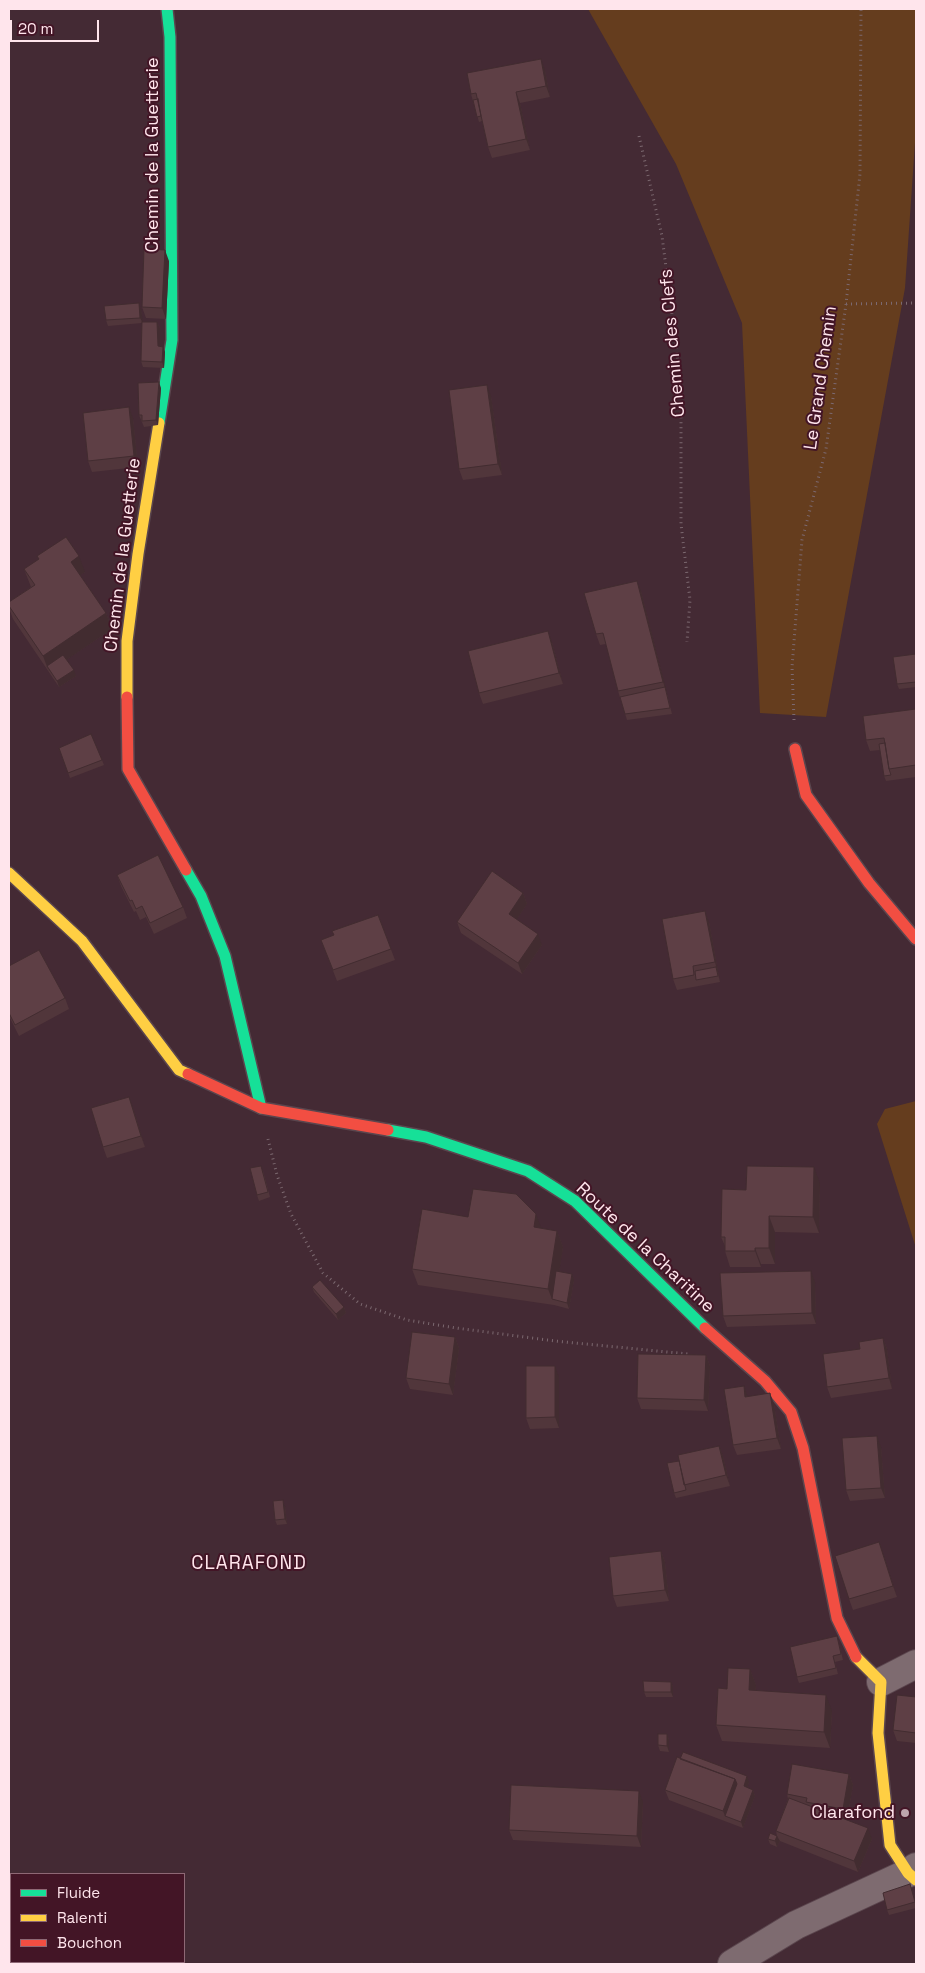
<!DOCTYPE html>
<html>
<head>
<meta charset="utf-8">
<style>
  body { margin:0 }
  #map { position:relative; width:925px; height:1973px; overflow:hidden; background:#442a34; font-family:"Space Grotesk",sans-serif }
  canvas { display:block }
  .frame { position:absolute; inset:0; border:10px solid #ffe5ec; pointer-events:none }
  .legend { position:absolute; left:10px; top:1873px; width:175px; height:90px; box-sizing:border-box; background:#431526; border:1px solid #8e6875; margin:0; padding:6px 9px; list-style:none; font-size:15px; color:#ffe5ec }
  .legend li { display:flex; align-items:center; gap:10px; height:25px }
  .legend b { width:25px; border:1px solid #8e6875 }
  .scale { position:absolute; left:10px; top:20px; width:89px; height:22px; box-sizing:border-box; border:2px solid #ffe5ec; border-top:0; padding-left:6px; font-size:15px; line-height:18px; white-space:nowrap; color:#ffe5ec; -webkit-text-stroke:4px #431526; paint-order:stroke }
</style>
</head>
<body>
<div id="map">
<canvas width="925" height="1973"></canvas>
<div class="frame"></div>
<ul class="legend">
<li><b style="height:6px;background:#16e098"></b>Fluide</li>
<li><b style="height:6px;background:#ffcf43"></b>Ralenti</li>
<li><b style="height:6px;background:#f24e42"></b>Bouchon</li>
</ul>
<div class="scale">20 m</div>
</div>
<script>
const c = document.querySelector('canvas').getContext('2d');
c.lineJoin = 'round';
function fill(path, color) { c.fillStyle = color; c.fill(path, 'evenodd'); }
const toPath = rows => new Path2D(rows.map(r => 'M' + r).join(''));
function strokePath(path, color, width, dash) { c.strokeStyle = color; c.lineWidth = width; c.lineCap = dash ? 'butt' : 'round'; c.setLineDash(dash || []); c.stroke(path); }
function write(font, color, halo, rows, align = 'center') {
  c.font = font + ' "Space Grotesk",sans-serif'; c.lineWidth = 4; c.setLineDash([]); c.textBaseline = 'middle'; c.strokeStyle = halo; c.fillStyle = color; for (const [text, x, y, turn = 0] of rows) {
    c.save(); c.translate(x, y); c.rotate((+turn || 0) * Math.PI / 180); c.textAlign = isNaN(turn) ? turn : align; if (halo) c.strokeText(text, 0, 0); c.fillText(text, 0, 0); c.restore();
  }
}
const green = toPath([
  [588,9,916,9,916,128,905,288,826,717,760,713,742,323,676,164],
  [916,1101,916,1248,877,1124,885,1109]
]);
const path = toPath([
  [639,136,662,236,681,385,681,524,690,600,687,642],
  [846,304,916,303],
  [794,720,792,667,802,540,826,449,846,304,860,174,861,9],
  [268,1139,277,1175,291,1214,323,1273,360,1304,407,1320,456,1328,555,1341,688,1354]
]);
const street = toPath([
  [881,1682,916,1664],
  [732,1964,796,1925,908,1873,916,1867]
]);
const fast = toPath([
  [159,423,172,340,170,37,167,9],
  [186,870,201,896,225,956,261,1108],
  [388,1130,426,1137,528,1171,575,1201,705,1328]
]);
const slow = toPath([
  [127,697,127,641,138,554,159,423],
  [9,873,82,941,179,1070,188,1074],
  [856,1657,881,1682,878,1733,890,1845,908,1873,916,1880]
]);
const jam = toPath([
  [127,697,128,769,186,870],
  [795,749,806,795,869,883,916,939],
  [188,1074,261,1108,388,1130],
  [705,1328,765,1381,791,1412,803,1448,837,1618,856,1657]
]);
const wall = toPath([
  [545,70,550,97,520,103,530,150,492,158,488,147,482,121,479,122,471,94],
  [169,261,166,319,146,318,142,307],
  [141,309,142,322,157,322,160,328,160,346,163,347,165,352,164,368,143,367,141,361,142,323,108,326,106,320],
  [161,388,158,425,144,427,139,415],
  [491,396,502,475,463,480,459,469],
  [133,418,138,467,92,472,88,461],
  [37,556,85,572,80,575,106,613,112,629,66,660,76,676,59,687,13,619,9,608,9,602,31,587,24,569,39,559],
  [641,591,672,714,627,720,618,691,606,644,600,645,596,634],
  [552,642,563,684,483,704,479,693],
  [916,654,916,687,899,689,897,684],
  [916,709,916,777,886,781,884,776,880,750,870,751,866,740],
  [59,748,102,760,104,765,70,778],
  [117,875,183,907,187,918,154,934,146,917,140,920,136,911,134,912,121,886],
  [523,893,527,904,516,920,542,945,522,974,461,933,457,922],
  [378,915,395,960,337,981,321,940,333,936],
  [709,922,720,982,677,990,673,979],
  [9,966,65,998,69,1009,19,1036,9,1016],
  [133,1108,145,1147,107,1158,103,1147],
  [263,1171,270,1197,259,1201,257,1195],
  [820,1183,819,1233,775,1232,775,1264,761,1264,761,1267,730,1267,725,1251,725,1246,721,1237],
  [541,1228,557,1231,563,1247,559,1272,574,1280,569,1309,554,1305,418,1285,412,1269],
  [815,1282,816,1324,727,1327,723,1316],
  [312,1287,344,1307,346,1313,338,1320,314,1292],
  [455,1337,459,1348,453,1395,410,1389,406,1378],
  [883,1338,887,1349,892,1389,831,1398,827,1387,860,1349],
  [706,1355,710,1366,708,1411,641,1409,637,1398],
  [559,1377,559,1428,530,1429,526,1418],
  [748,1397,774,1404,781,1449,737,1455,733,1445],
  [719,1446,723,1456,730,1486,676,1498,674,1493,679,1461],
  [881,1447,885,1498,850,1501,846,1490],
  [285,1506,287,1524,277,1525,275,1520],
  [879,1542,897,1597,853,1610,849,1599],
  [661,1551,665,1562,669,1601,617,1607,613,1596],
  [837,1636,843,1660,835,1662,838,1674,799,1683,797,1677],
  [750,1669,756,1685,756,1691,832,1711,830,1748,722,1741,716,1725,727,1689],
  [671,1682,673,1687,673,1697,646,1697,644,1692],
  [916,1697,916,1743,897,1741,893,1730],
  [667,1734,669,1740,669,1752,660,1751,658,1745],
  [849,1774,853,1785,847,1820,872,1839,858,1872,780,1841,777,1847,770,1844,768,1839,777,1836,776,1831,788,1799,787,1794],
  [749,1782,747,1788,753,1790,755,1796,743,1828,669,1800,665,1790],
  [643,1802,641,1847,513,1840,509,1830],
  [912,1890,916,1908,889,1915,887,1910]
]);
const shadedWall = toPath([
  [541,59,545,70,550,97,546,86],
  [516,92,520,103,530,150,526,139],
  [165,250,169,261,166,319,162,308],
  [139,303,141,309,143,323,140,318],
  [157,322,160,328,160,352,158,346],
  [163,347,165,352,164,368,162,362],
  [159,382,161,388,158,425,156,420],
  [487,385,491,396,502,475,498,464],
  [129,407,133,418,138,467,134,456],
  [79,556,85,572,76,578,71,562],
  [637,581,641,591,667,693,663,682],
  [106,613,112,629,50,671,47,666,49,672,43,656],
  [548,631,552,642,563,684,559,673],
  [74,670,76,676,59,687,57,681],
  [523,893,527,904,513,925,509,914],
  [705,911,709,922,720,982,715,962],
  [538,934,542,945,522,974,518,963],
  [129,1097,133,1108,145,1147,141,1136],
  [814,1167,820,1183,819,1233,813,1217],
  [536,1214,542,1230,534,1227],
  [769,1216,775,1232,775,1264,769,1248],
  [557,1231,563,1247,555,1300,552,1299,548,1289],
  [755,1248,761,1264,761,1267,755,1251],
  [811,1271,815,1282,816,1324,812,1313],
  [572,1274,574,1280,569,1309,567,1303],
  [344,1307,346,1313,338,1320,336,1314],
  [455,1337,459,1348,453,1395,449,1384],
  [883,1338,887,1349,892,1389,889,1378],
  [706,1355,710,1366,708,1411,704,1400],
  [555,1366,559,1377,559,1428,555,1417],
  [744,1386,748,1397,745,1397],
  [770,1393,774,1404,781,1449,777,1438],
  [877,1436,881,1447,885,1498,881,1488],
  [719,1446,723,1456,730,1486,726,1475],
  [283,1500,285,1506,287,1524,285,1519],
  [879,1542,883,1553,897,1597,893,1586],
  [661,1551,665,1562,669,1601,665,1590],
  [750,1669,756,1685,755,1706,749,1690],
  [671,1682,673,1687,673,1697,671,1692],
  [826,1695,832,1711,830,1748,824,1732],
  [667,1734,669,1740,669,1752,667,1746],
  [849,1774,853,1785,847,1820,843,1809],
  [747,1776,749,1782,746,1792,744,1786],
  [735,1779,739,1790,725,1816,723,1811],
  [753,1790,755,1796,743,1828,741,1822],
  [639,1791,643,1802,641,1847,637,1836],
  [868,1828,872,1839,858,1872,854,1861],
  [777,1836,780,1841,777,1847,775,1841]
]);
const building = toPath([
  [541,59,546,86,516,92,526,139,488,147,476,93,471,94,467,73,541,59],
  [478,99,481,116,477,117,473,100,478,99],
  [144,249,165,250,162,308,142,307,144,249],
  [139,303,140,318,106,320,104,306,139,303],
  [142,322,157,322,158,346,163,347,162,362,141,361,142,322],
  [159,382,156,420,142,421,142,415,139,415,138,383,159,382],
  [487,385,498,464,459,469,449,390,487,385],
  [129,407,134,456,88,461,83,413,129,407],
  [66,537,79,556,71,562,106,613,43,656,9,606,9,602,35,585,24,569,39,559,37,556,66,537],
  [637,581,663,682,618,691,603,633,596,634,584,593,637,581],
  [548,631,559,673,479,693,468,651,548,631],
  [916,654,916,682,897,684,893,657,916,654],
  [63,655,74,670,57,681,47,666,63,655],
  [665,687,670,708,625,714,620,697,665,687],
  [916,709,916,765,889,769,884,738,866,740,863,716,916,709],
  [91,734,102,760,68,773,59,748,91,734],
  [885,743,889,769,891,775,884,776,879,744,885,743],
  [158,855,183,907,150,923,142,906,136,909,132,900,130,901,117,875,158,855],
  [492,871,523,893,509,914,538,934,518,963,457,922,492,871],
  [705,911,715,962,693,966,694,975,673,979,662,919,705,911],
  [378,915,391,949,333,970,321,940,334,935,332,931,378,915],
  [39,950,65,998,15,1025,9,1013,9,966,39,950],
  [716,967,718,976,696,980,695,971,716,967],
  [129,1097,141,1136,103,1147,91,1108,129,1097],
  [261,1166,268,1192,257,1195,250,1168,261,1166],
  [747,1166,814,1167,813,1217,769,1216,769,1248,755,1248,755,1251,725,1251,725,1237,721,1237,722,1189,746,1190,747,1166],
  [473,1189,516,1194,536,1214,534,1227,557,1231,548,1289,412,1269,422,1209,468,1217,473,1189],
  [556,1271,572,1274,567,1303,552,1299,556,1271],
  [811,1271,812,1313,723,1316,720,1273,811,1271],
  [320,1280,344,1307,336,1314,312,1287,320,1280],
  [412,1332,455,1337,449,1384,406,1378,412,1332],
  [883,1338,889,1378,827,1387,823,1354,860,1349,859,1342,883,1338],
  [638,1354,706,1355,704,1400,637,1398,638,1354],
  [526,1366,555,1366,555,1417,526,1418,526,1366],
  [744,1386,745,1397,770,1393,777,1438,733,1445,724,1389,744,1386],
  [877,1436,881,1488,846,1490,842,1438,877,1436],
  [719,1446,726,1475,684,1485,678,1455,719,1446],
  [679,1461,686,1490,674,1493,667,1463,679,1461],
  [283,1500,285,1519,275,1520,273,1501,283,1500],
  [879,1542,893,1586,849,1599,835,1556,879,1542],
  [661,1551,665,1590,613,1596,609,1557,661,1551],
  [837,1636,841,1654,833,1656,836,1668,797,1677,790,1647,837,1636],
  [728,1668,750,1669,749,1690,826,1695,824,1732,716,1725,718,1688,727,1689,728,1668],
  [643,1681,671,1682,671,1692,644,1692,643,1681],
  [897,1695,916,1697,916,1733,893,1730,897,1695],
  [658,1734,667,1734,667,1746,658,1745,658,1734],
  [683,1752,747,1776,744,1786,753,1790,741,1822,725,1816,737,1784,735,1779,680,1759,683,1752],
  [677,1757,735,1779,723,1811,665,1790,677,1757],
  [792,1764,849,1774,843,1809,806,1802,807,1798,787,1794,792,1764],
  [511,1785,639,1791,637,1836,509,1830,511,1785],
  [789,1798,868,1828,854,1861,776,1831,789,1798],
  [770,1833,777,1836,775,1841,768,1839,770,1833],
  [910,1884,915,1902,887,1910,883,1893,910,1884],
  [413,1962,413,1964,398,1964,413,1962]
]);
const markers = [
  [905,1813,5,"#bea4ac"]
];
const streetNames = [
  ["Chemin de la Guetterie",153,155,-90],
  ["Chemin des Clefs",673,343,-95],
  ["Le Grand Chemin",821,378,-82],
  ["Chemin de la Guetterie",123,555,-83],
  ["Route de la Charitine",645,1248,43]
];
const poiNames = [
  ["Clarafond",895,1813]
];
const neighbourhoodNames = [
  ["CLARAFOND",249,1564]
];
fill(green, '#653d1e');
strokePath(street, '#5b464e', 30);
strokePath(fast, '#5b464e', 14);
strokePath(slow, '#5b464e', 14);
strokePath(jam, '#5b464e', 14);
strokePath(path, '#7c6970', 3, [1, 4]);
strokePath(street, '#7e6b70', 28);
strokePath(fast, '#16e098', 11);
strokePath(slow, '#ffcf43', 11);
strokePath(jam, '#f24e42', 11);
fill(wall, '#51363b');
fill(shadedWall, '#422c30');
fill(building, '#5e3f45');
strokePath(building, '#422c30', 1);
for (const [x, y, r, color] of markers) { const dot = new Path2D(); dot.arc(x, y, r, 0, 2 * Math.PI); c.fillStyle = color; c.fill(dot); strokePath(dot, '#431526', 2); }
write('18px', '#ffe5ec', '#431526', streetNames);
write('18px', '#ffe5ec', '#431526', poiNames, 'right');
c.letterSpacing = '1px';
write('19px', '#ffe5ec', '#431526', neighbourhoodNames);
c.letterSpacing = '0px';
</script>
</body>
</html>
